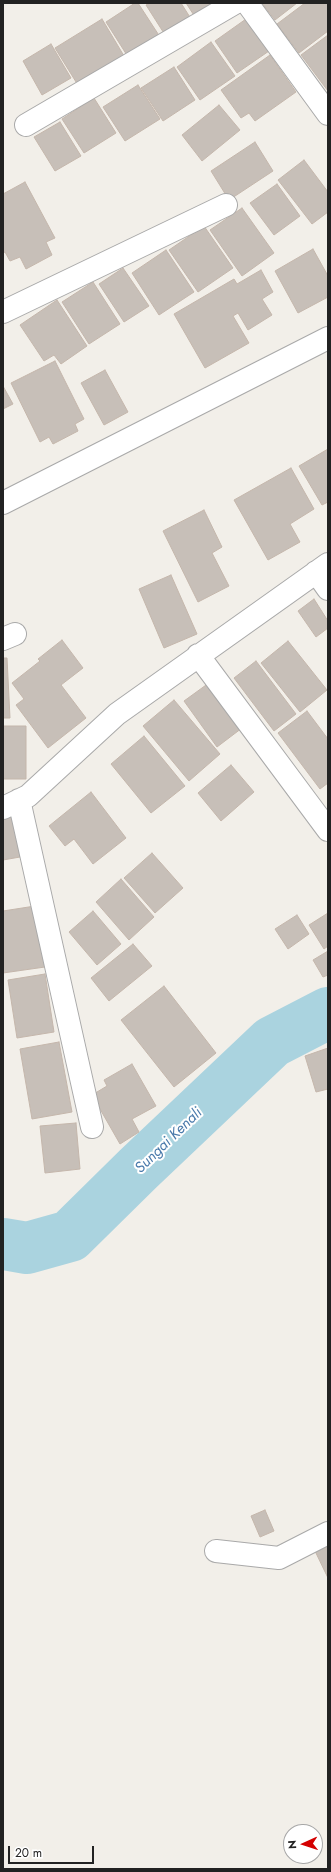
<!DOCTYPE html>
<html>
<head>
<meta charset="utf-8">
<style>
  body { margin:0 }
  #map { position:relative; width:331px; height:1872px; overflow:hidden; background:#f2efe9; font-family:Jost,sans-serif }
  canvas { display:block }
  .frame { position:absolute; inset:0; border:4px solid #222; pointer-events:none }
  .north { position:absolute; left:283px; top:1824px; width:40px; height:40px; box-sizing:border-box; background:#fff; border:1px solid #a7a7a7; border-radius:50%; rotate:267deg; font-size:11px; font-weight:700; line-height:16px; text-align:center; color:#222 }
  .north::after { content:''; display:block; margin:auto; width:14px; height:18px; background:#d40000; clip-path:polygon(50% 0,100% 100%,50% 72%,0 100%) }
  .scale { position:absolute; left:8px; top:1846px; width:86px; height:18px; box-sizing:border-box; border:2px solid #222; border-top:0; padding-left:5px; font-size:12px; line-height:14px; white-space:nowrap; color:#222; -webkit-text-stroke:3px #fff; paint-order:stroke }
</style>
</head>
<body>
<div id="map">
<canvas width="331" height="1872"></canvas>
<div class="frame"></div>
<div class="north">N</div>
<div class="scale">20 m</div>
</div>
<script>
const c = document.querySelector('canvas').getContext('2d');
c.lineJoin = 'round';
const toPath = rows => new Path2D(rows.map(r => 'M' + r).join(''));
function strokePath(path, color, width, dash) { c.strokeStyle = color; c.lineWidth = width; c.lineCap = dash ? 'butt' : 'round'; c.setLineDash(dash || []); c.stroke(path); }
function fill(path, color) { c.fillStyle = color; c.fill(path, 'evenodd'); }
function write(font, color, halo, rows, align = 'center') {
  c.font = font + ' Jost,sans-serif'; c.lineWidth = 4; c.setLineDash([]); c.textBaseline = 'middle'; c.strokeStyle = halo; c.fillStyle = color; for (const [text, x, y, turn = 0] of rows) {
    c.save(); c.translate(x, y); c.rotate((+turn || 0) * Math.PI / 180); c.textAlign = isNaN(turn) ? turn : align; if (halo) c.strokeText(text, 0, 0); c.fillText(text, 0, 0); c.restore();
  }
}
const river = toPath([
  [3,1244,27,1248,70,1236,138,1169,272,1042,328,1013]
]);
const building = toPath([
  [135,3,138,3,162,40,130,60,106,22,135,3],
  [150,3,181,3,193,22,167,38,146,5,150,3],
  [186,3,223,3,197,20,186,3],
  [262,3,297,3,275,20,262,3],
  [305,3,328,3,328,31,299,53,277,24,305,3],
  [102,19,127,61,81,90,55,48,102,19],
  [246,19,269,51,237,73,215,41,246,19],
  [328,35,328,91,301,55,328,35],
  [211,42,235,76,200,100,177,67,211,42],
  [51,44,71,78,42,95,23,61,51,44],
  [270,55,296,92,255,121,249,113,241,118,221,90,270,55],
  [174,67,195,100,163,121,141,88,174,67],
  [138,85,160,119,125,141,103,107,138,85],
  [94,98,116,133,84,153,62,119,94,98],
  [219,105,240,130,202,161,182,135,219,105],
  [60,122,81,156,55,171,34,137,60,122],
  [255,142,273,171,229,200,211,171,255,142],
  [304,160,328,192,328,212,312,224,278,180,304,160],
  [25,182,55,238,46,242,52,255,26,269,20,257,10,261,5,252,3,253,3,194,25,182],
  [277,184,300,216,274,235,250,203,277,184],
  [242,208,274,253,242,276,210,230,242,208],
  [204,226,233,268,198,292,169,250,204,226],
  [313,249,328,276,328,297,298,313,275,271,313,249],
  [166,250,194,292,159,315,132,273,166,250],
  [123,268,149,306,124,322,99,284,123,268],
  [261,270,273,292,262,299,272,315,248,330,238,313,233,316,249,343,205,368,174,314,234,279,237,284,261,270],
  [93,282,120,324,89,344,62,302,93,282],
  [57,300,87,346,61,364,54,355,44,361,20,325,57,300],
  [55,361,84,419,75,424,78,431,53,444,49,437,40,442,11,383,55,361],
  [105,370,128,412,104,425,81,383,105,370],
  [3,386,13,404,3,409,3,386],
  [328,449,328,502,322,505,299,466,328,449],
  [291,468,314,509,290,524,300,542,268,560,234,500,291,468],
  [204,510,222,547,212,553,229,586,198,602,163,531,204,510],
  [171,575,197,634,164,648,139,589,171,575],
  [314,599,328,621,328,628,316,637,298,611,314,599],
  [62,640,83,668,61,685,86,718,48,748,16,705,24,699,12,683,40,661,38,659,62,640],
  [288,641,327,690,300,712,261,663,288,641],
  [3,658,7,658,10,718,3,718,3,658],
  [256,661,296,714,274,731,234,678,256,661],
  [213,680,246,725,217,747,184,701,213,680],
  [174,700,220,754,189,781,143,726,174,700],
  [307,711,328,739,328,783,320,789,278,733,307,711],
  [3,726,26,726,26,779,3,779,3,726],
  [144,736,185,786,151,813,111,764,144,736],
  [231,765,254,792,221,821,198,793,231,765],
  [91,792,126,838,93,864,74,839,65,846,49,826,91,792],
  [12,814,20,857,3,860,3,815,12,814],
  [152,853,183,888,155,913,124,878,152,853],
  [121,879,154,917,129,940,96,902,121,879],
  [35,906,45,967,3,973,3,911,35,906],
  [93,911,121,944,97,965,69,932,93,911],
  [328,913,328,946,324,949,309,925,328,913],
  [297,915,309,934,288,949,275,929,297,915],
  [133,944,152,966,109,1001,91,978,133,944],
  [328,951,328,975,323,977,313,960,328,951],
  [45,974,54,1032,17,1038,8,980,45,974],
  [164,986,216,1053,174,1087,121,1020,164,986],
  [59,1042,72,1112,32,1119,20,1049,59,1042],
  [328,1048,328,1089,316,1092,305,1056,328,1048],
  [132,1064,156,1106,132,1119,139,1132,120,1144,92,1095,107,1086,104,1080,132,1064],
  [76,1123,80,1169,45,1173,40,1126,76,1123],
  [265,1510,274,1531,260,1537,251,1516,265,1510],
  [328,1545,328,1578,315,1551,328,1545]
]);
const minor = toPath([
  [247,3,328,114],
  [26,125,235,3],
  [3,312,226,205],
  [3,503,328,338],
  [316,572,328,589],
  [3,639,15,634],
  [198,655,328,830],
  [19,800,92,1127],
  [3,808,28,796,117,714,328,564],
  [216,1551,279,1558,328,1533]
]);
const waterNames = [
  ["Sungai Kenali",169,1141,-44]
];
strokePath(river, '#aad3df', 52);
fill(building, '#c7bfb8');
strokePath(building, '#c4b6ab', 1);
strokePath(minor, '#a9a9a9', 24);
strokePath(minor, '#fff', 22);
write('italic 15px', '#4a7aab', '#fff', waterNames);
</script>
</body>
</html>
